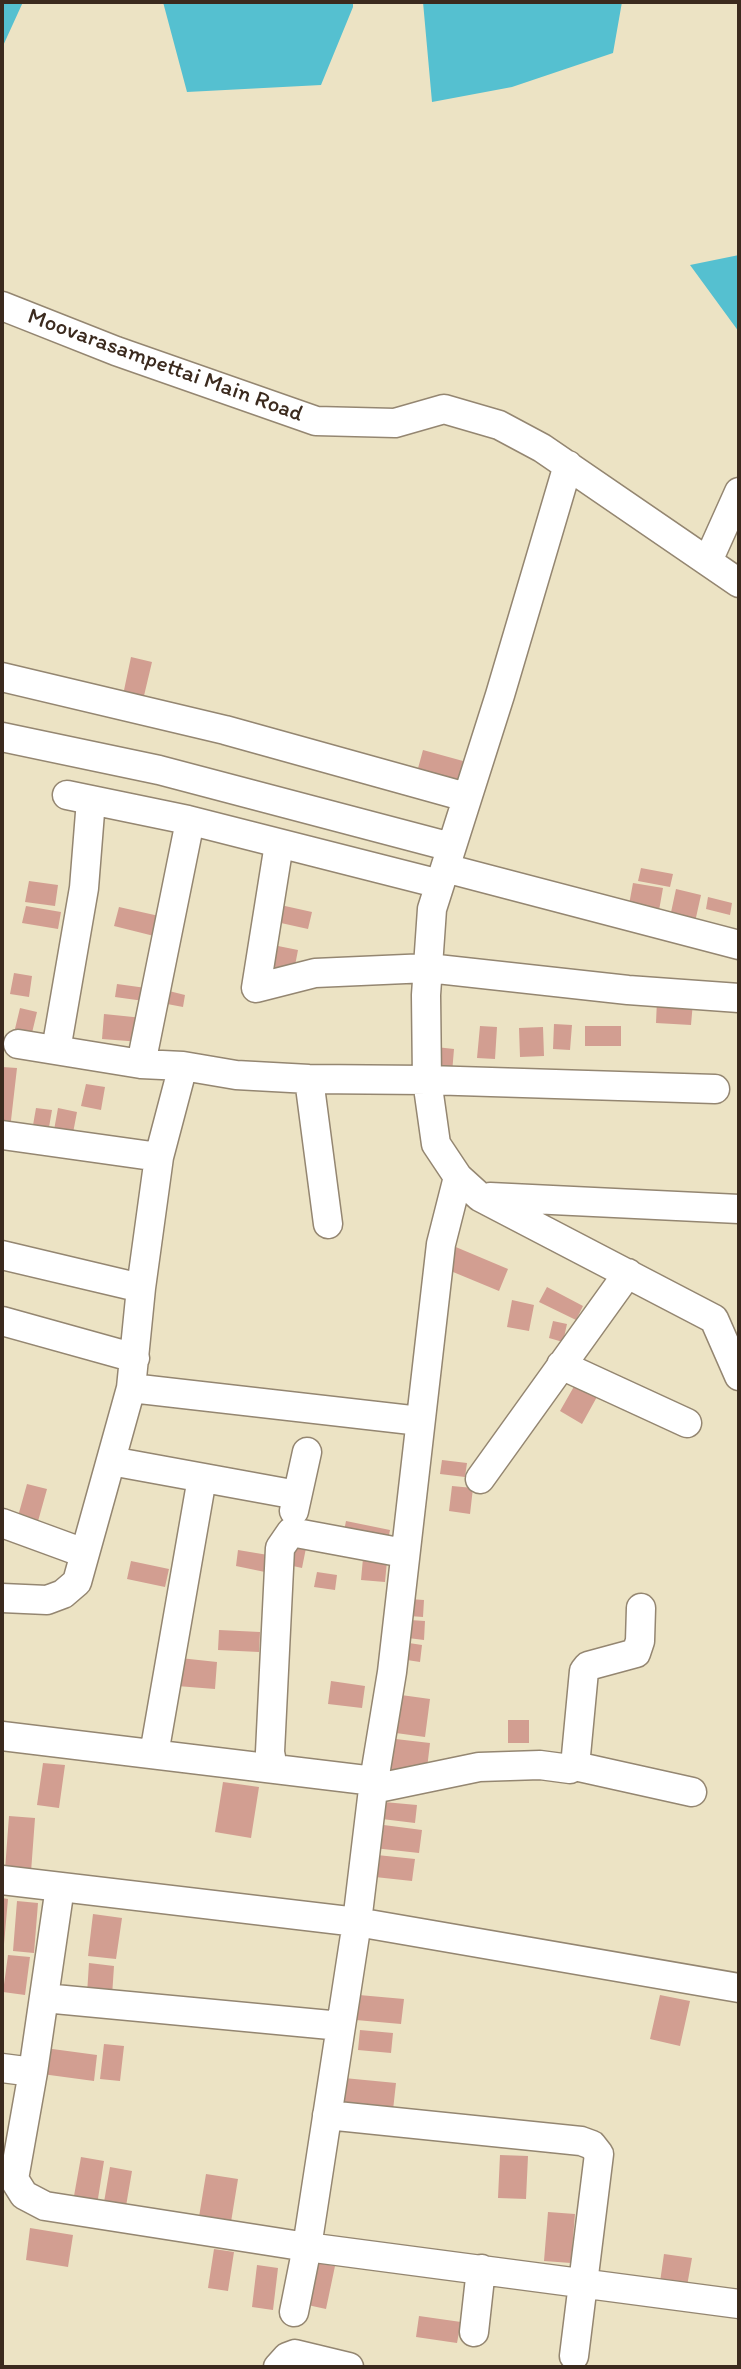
<!DOCTYPE html>
<html>
<head>
<meta charset="utf-8">
<style>
  body { margin:0 }
  #map { position:relative; width:741px; height:2369px; overflow:hidden; background:#ece3c4; font-family:Itim,sans-serif }
  canvas { display:block }
  .frame { position:absolute; inset:0; border:4px solid #3b2a1e; pointer-events:none }
</style>
</head>
<body>
<div id="map">
<canvas width="741" height="2369"></canvas>
<div class="frame"></div>
</div>
<script>
const c = document.querySelector('canvas').getContext('2d');
c.lineJoin = 'round';
function fill(path, color) { c.fillStyle = color; c.fill(path, 'evenodd'); }
const toPath = rows => new Path2D(rows.map(r => 'M' + r).join(''));
function strokePath(path, color, width, dash) { c.strokeStyle = color; c.lineWidth = width; c.lineCap = dash ? 'butt' : 'round'; c.setLineDash(dash || []); c.stroke(path); }
function write(font, color, halo, rows, align = 'center') {
  c.font = font + ' Itim,sans-serif'; c.lineWidth = 6; c.setLineDash([]); c.textBaseline = 'middle'; c.strokeStyle = halo; c.fillStyle = color; for (const [text, x, y, turn = 0] of rows) {
    c.save(); c.translate(x, y); c.rotate((+turn || 0) * Math.PI / 180); c.textAlign = isNaN(turn) ? turn : align; if (halo) c.strokeText(text, 0, 0); c.fillText(text, 0, 0); c.restore();
  }
}
const water = toPath([
  [2,2,23,2,2,48],
  [163,2,353,2,353,7,321,85,187,92],
  [423,2,622,2,613,53,512,87,432,102],
  [739,255,739,332,690,265]
]);
const building = toPath([
  [131,657,152,662,143,700,123,695],
  [423,750,463,761,457,784,417,772],
  [641,868,673,874,670,887,638,881],
  [29,881,58,885,55,906,25,902],
  [633,883,663,888,658,916,628,910],
  [676,889,701,895,695,922,670,917],
  [708,897,732,903,730,915,706,909],
  [276,904,312,912,308,929,272,921],
  [26,906,61,912,58,929,22,923],
  [119,907,159,916,154,936,114,926],
  [268,944,298,950,293,976,262,970],
  [14,973,32,976,29,997,10,994],
  [117,984,146,988,144,1001,115,997],
  [165,990,185,995,183,1007,162,1003],
  [657,1000,693,1002,691,1025,656,1023],
  [20,1008,37,1012,31,1037,14,1033],
  [104,1014,143,1018,141,1042,102,1039],
  [554,1024,572,1025,570,1050,553,1049],
  [480,1026,497,1027,495,1059,477,1058],
  [585,1026,621,1026,621,1046,585,1046],
  [543,1027,544,1056,520,1057,519,1028],
  [436,1047,454,1049,452,1073,434,1072],
  [2,1067,17,1068,10,1129,2,1129],
  [86,1084,105,1087,101,1110,81,1106],
  [36,1108,52,1110,48,1133,32,1131],
  [58,1108,77,1112,73,1133,54,1130],
  [451,1245,508,1269,499,1291,441,1267],
  [547,1287,583,1306,576,1320,539,1302],
  [512,1300,534,1305,529,1331,507,1327],
  [553,1321,567,1324,563,1342,549,1338],
  [576,1383,598,1395,582,1424,560,1411],
  [442,1460,467,1463,465,1477,440,1474],
  [27,1484,47,1489,35,1532,15,1527],
  [452,1486,473,1488,470,1514,449,1511],
  [346,1521,390,1530,387,1545,343,1536],
  [289,1539,307,1543,302,1568,284,1564],
  [238,1550,268,1555,265,1572,236,1566],
  [363,1558,387,1561,385,1582,361,1580],
  [131,1561,169,1569,165,1587,127,1579],
  [317,1572,337,1575,335,1590,314,1587],
  [410,1599,424,1600,423,1617,409,1616],
  [410,1620,425,1621,424,1640,408,1638],
  [219,1630,260,1632,259,1652,218,1650],
  [409,1643,422,1645,420,1662,407,1660],
  [180,1658,217,1662,215,1689,177,1686],
  [331,1681,365,1686,362,1708,328,1704],
  [401,1695,430,1699,425,1737,396,1733],
  [508,1720,529,1720,529,1743,508,1743],
  [387,1738,430,1743,426,1777,384,1772],
  [43,1763,65,1765,59,1808,37,1805],
  [223,1782,259,1787,251,1838,215,1832],
  [384,1802,417,1805,415,1823,382,1819],
  [9,1816,35,1818,31,1872,5,1870],
  [376,1824,422,1830,419,1853,374,1848],
  [377,1855,415,1859,412,1881,375,1877],
  [2,1898,8,1899,4,1944,2,1944],
  [17,1901,38,1903,34,1953,13,1951],
  [93,1914,122,1918,116,1959,88,1956],
  [8,1955,30,1957,25,1995,3,1992],
  [89,1963,114,1966,112,1996,87,1994],
  [359,1995,404,1999,401,2024,356,2020],
  [660,1995,690,2001,680,2046,650,2039],
  [360,2030,393,2033,391,2053,358,2050],
  [104,2044,124,2046,120,2081,100,2079],
  [45,2048,97,2055,94,2081,42,2074],
  [344,2078,396,2083,393,2110,341,2104],
  [500,2155,528,2156,526,2199,498,2198],
  [81,2157,104,2161,96,2211,72,2207],
  [110,2167,132,2171,125,2212,103,2208],
  [206,2174,238,2179,231,2222,199,2217],
  [548,2212,575,2214,571,2263,544,2261],
  [30,2228,73,2235,68,2267,26,2260],
  [214,2249,234,2252,228,2291,208,2288],
  [664,2254,692,2258,687,2286,660,2282],
  [312,2262,335,2266,326,2309,303,2304],
  [257,2265,278,2268,273,2310,252,2307],
  [419,2316,461,2322,457,2343,416,2337]
]);
const minor = toPath([
  [2,306,116,351,316,421,395,423,444,409,499,425,542,448,739,583],
  [568,465,500,695,432,909,426,995,427,1080,436,1144,458,1177,480,1197,714,1319,739,1376],
  [708,561,739,492],
  [2,677,225,730,466,797],
  [2,737,159,770,451,847],
  [67,795,188,820,440,884],
  [279,844,256,988,315,973,428,968,628,990,739,998],
  [445,868,739,945],
  [18,1044,141,1064,183,1066,236,1075,309,1079,427,1080,715,1089],
  [56,1050,84,888,91,800],
  [141,1064,190,821],
  [309,1079,328,1224],
  [2,1135,159,1157],
  [490,1197,739,1209],
  [2,1255,141,1288],
  [2,1321,135,1358],
  [561,1365,687,1423],
  [131,1388,420,1421],
  [111,1461,297,1495],
  [480,1479,628,1273],
  [294,1511,307,1452],
  [2,1523,84,1553],
  [2,1598,47,1600,63,1594,77,1582,131,1388,141,1288,159,1157,183,1066],
  [2,1736,374,1781],
  [154,1754,202,1478],
  [575,1766,692,1792],
  [273,1768,270,1752,280,1548,291,1532,404,1553],
  [373,1789,479,1767,540,1765,570,1769,575,1766,584,1671,588,1666,636,1653,640,1641,641,1608],
  [2,1880,357,1922,739,1988],
  [60,1887,33,2072,14,2179,24,2195,45,2206,307,2247,739,2304],
  [44,1998,341,2026],
  [2,2068,33,2072],
  [327,2115,581,2141,592,2145,599,2154,574,2356],
  [294,2312,307,2247,357,1922,374,1781,392,1672,441,1244,458,1177],
  [474,2332,481,2269],
  [278,2367,287,2357,295,2354,349,2367]
]);
const streetNames = [
  ["Moovarasampettai Main Road",165,366,20]
];
fill(water, '#55c0d0');
fill(building, '#d29e91');
strokePath(minor, '#948671', 31);
strokePath(minor, '#fff', 28);
write('23px', '#3b2a1e', '#fff', streetNames);
</script>
</body>
</html>
